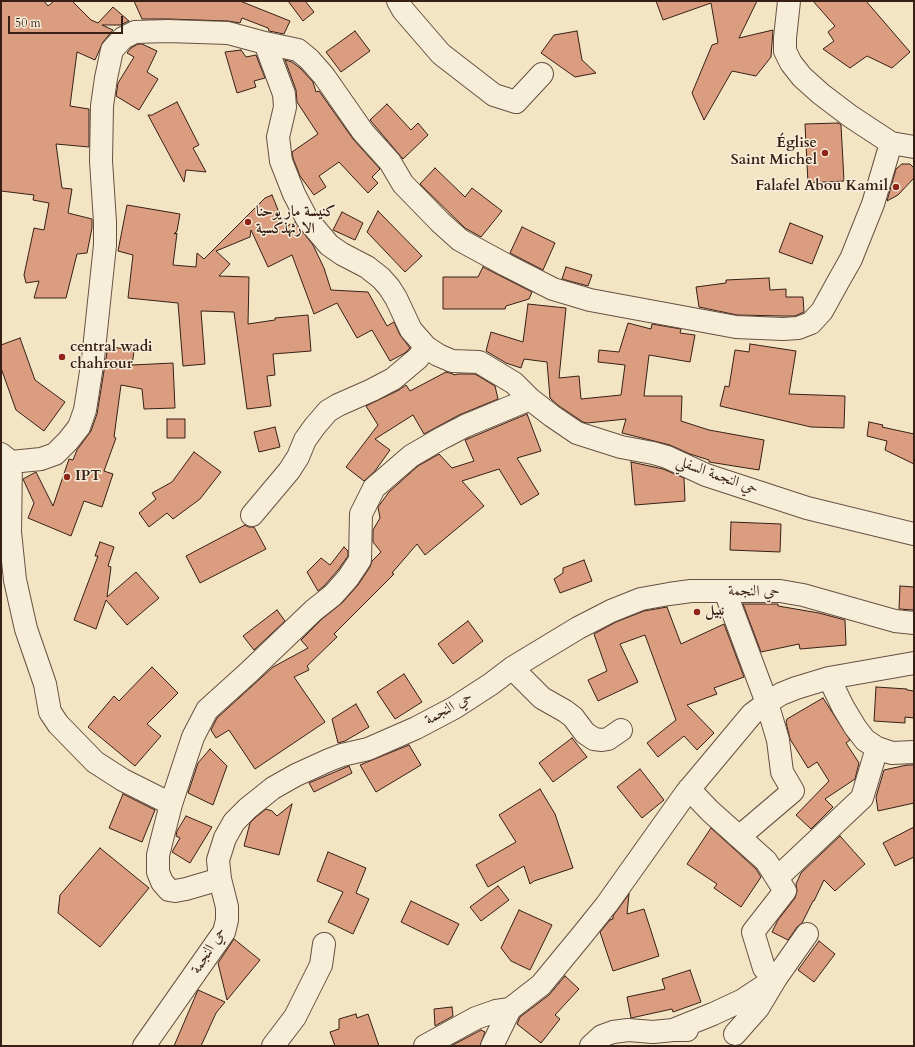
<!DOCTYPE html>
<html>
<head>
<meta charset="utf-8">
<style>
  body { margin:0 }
  #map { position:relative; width:915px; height:1047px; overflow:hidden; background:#f3e5c4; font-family:Cardo,serif }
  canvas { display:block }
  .frame { position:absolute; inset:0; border:2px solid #381f16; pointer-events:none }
  .scale { position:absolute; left:8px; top:16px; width:115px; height:18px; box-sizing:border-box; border:2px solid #381f16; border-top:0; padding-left:5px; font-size:12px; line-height:14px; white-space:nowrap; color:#381f16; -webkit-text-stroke:3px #f7eed9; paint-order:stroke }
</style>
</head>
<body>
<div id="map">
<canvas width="915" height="1047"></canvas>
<div class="frame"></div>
<div class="scale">50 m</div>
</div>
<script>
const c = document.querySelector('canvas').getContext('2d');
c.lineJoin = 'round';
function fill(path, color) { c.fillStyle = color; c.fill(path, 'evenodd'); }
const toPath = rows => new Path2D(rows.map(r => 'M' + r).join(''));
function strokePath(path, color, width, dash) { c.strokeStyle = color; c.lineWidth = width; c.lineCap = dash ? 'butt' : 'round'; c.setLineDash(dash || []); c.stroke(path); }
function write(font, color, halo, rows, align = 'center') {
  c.font = font + ' Cardo,Amiri,serif'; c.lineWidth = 3; c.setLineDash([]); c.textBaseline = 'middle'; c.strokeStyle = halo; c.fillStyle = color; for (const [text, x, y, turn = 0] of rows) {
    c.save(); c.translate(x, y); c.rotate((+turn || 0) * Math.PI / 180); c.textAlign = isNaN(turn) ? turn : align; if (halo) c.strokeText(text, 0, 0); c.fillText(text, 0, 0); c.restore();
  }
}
const building = toPath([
  [1,1,44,1,48,6,54,1,72,1,91,20,98,23,113,7,129,21,120,25,102,25,113,30,103,42,95,60,77,52,70,106,89,109,89,147,56,144,62,188,72,189,68,213,92,219,92,228,87,253,77,254,66,298,34,298,39,281,26,283,24,275,34,228,44,230,49,203,33,200,34,195,1,191,1,1],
  [134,1,240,1,290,21,284,34,269,31,268,28,242,18,240,23,228,21,168,19,142,19,134,1],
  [288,1,305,1,314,12,303,21,288,1],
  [656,1,757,1,739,38,773,30,771,57,756,76,732,71,704,120,692,93,712,45,718,43,711,3,663,20,656,1],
  [813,1,866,1,910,52,892,68,867,56,850,68,823,49,834,41,828,32,835,26,813,1],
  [355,31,370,51,341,72,326,52,355,31],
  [577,31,582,60,596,73,575,77,541,53,554,35,577,31],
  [138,44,142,44,157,51,147,72,158,79,139,110,116,96,118,83,134,57,127,53,131,48,138,44],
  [241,50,246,57,256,55,265,78,254,81,256,87,237,93,225,52,241,50],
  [285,60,292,62,300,68,313,82,316,92,319,91,353,139,380,169,372,177,378,183,368,193,339,162,319,176,326,187,314,195,300,176,293,158,292,152,318,134,297,102,296,90,285,60],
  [177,102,199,145,193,148,206,172,186,170,184,182,148,115,152,115,177,102],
  [387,104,411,130,418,123,428,135,403,159,370,120,387,104],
  [838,123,841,125,844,181,808,183,805,124,838,123],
  [902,164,910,164,914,168,914,178,898,195,887,201,896,169,902,164],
  [435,168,465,197,472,188,502,211,481,237,465,228,420,184,435,168],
  [272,195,285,227,295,222,313,245,324,268,331,290,368,292,387,326,394,322,400,335,410,348,405,353,390,361,372,330,357,338,337,303,314,314,292,255,268,267,251,230,250,237,216,251,230,264,219,276,249,277,248,324,275,320,275,318,308,315,311,351,273,354,275,375,267,376,271,406,247,409,234,312,201,311,205,364,183,366,178,303,128,298,133,255,118,251,127,205,180,214,177,231,174,234,177,233,173,265,196,267,197,253,204,259,265,198,272,195],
  [378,211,422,256,405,272,367,232,378,211],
  [342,212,363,223,355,240,333,230,342,212],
  [790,223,823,236,812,264,779,252,790,223],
  [522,227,555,243,543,270,510,253,522,227],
  [483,267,532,292,529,299,506,306,505,309,443,309,443,277,478,277,483,267],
  [566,267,592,275,588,286,562,279,566,267],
  [769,278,770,290,786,289,786,297,803,297,804,312,795,316,783,316,737,315,699,307,696,287,726,283,726,280,769,278],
  [528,304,566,308,559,378,579,376,581,399,621,395,625,365,598,362,599,350,619,352,628,323,651,329,652,324,681,329,680,333,695,335,690,362,649,355,644,396,682,396,681,421,709,430,764,440,759,470,709,462,709,460,690,454,670,445,622,433,626,419,587,423,583,422,559,406,550,398,547,362,524,359,521,368,506,363,486,351,491,332,523,342,528,304],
  [20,338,35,380,65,402,44,431,16,410,1,368,1,345,20,338],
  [750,344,796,351,789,394,845,396,844,428,811,427,720,406,725,386,729,387,735,350,749,352,750,344],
  [108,346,134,351,132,365,173,363,175,408,144,409,142,389,121,385,114,437,116,438,104,471,113,474,102,507,84,501,71,536,28,518,34,503,23,479,36,472,53,506,69,459,73,460,77,450,91,431,97,414,108,346],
  [446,372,453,374,454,375,458,374,475,374,495,386,498,399,459,415,424,434,413,415,375,439,390,450,375,471,364,481,346,467,378,425,366,406,399,390,406,385,410,391,446,372],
  [527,414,541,451,517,458,539,494,521,505,499,469,462,481,484,506,425,555,417,544,392,573,394,574,334,634,337,637,307,666,309,670,294,677,325,722,255,769,229,730,216,738,211,730,217,718,273,667,308,648,301,640,322,619,342,603,358,585,370,567,372,561,381,552,373,542,373,530,380,518,378,507,389,492,418,466,439,454,452,468,474,461,465,440,527,414],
  [167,419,185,419,185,438,167,438,167,419],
  [869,422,883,425,882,427,914,434,914,464,885,450,887,441,867,436,869,422],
  [275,427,280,447,259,452,254,432,275,427],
  [194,452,221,472,200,499,173,519,167,513,149,527,139,513,156,499,152,493,172,482,194,452],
  [631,462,663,469,684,478,685,501,635,505,631,462],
  [731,522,781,524,780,552,730,550,731,522],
  [245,525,249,527,254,527,266,549,200,583,186,556,245,525],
  [100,542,114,547,108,566,111,567,107,597,136,572,159,598,127,625,106,600,96,629,74,620,98,556,95,556,100,542],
  [344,547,348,551,348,556,338,570,324,586,318,591,307,572,321,558,330,565,344,547],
  [584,560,592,581,560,593,554,579,563,573,563,568,584,560],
  [900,586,914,587,914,610,899,609,900,586],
  [743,604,778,604,778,606,819,613,845,620,846,645,800,649,799,644,761,652,743,604],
  [667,607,681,644,724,624,744,677,714,688,717,694,687,705,714,733,697,750,684,736,658,757,647,743,676,720,645,635,620,644,638,682,598,701,588,680,607,671,594,634,616,622,644,611,667,607],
  [277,610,285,621,254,650,243,636,277,610],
  [468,621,483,641,453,664,438,644,468,621],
  [152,667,178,693,147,724,161,736,135,766,88,727,114,696,119,701,152,667],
  [404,674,422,702,395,719,377,692,404,674],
  [876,687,907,689,907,690,914,691,914,718,905,717,905,723,874,721,876,687],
  [823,698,850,740,846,743,859,763,855,779,825,799,833,807,811,829,796,815,829,781,817,762,808,768,790,739,786,722,787,719,823,698],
  [356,704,369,727,345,741,338,743,332,719,356,704],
  [572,738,587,757,553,782,539,763,572,738],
  [409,745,421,765,376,792,360,765,409,745],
  [210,749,227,766,213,805,188,793,198,763,210,749],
  [907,765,914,765,914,803,878,811,876,797,884,770,907,765],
  [349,766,352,773,314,792,309,783,349,766],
  [640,769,664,800,642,818,617,787,640,769],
  [540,789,555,814,573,868,534,881,530,884,524,866,488,887,476,865,516,842,499,815,540,789],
  [123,794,155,810,142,842,109,828,123,794],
  [292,804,279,855,244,846,250,823,256,817,266,809,272,811,277,816,292,804],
  [186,816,212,827,190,863,172,852,180,838,176,836,177,831,186,816],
  [914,827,914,857,895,866,883,843,914,827],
  [711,828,756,869,761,877,741,907,714,888,717,884,687,864,711,828],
  [840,836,865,864,835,891,824,880,814,901,813,901,802,923,797,927,788,940,772,932,778,920,795,898,797,891,796,884,801,873,840,836],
  [100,848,149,888,100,947,58,913,60,895,100,848],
  [328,852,366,868,356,893,369,899,353,934,328,922,343,892,317,881,328,852],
  [498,886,509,900,481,921,470,907,498,886],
  [629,894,627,914,644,909,659,956,613,971,600,932,610,920,613,919,613,916,629,894],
  [411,901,459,924,448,945,401,922,411,901],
  [519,910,552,925,530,970,511,961,501,948,519,910],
  [234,939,260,960,227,1000,218,963,234,939],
  [819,941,835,954,814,982,798,970,819,941],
  [690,970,701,1002,673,1012,672,1009,631,1018,627,997,665,989,662,979,690,970],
  [565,976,579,989,555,1015,560,1019,541,1043,517,1024,520,1017,549,995,565,976],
  [198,990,225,1002,216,1013,201,1046,174,1046,198,990],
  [452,1007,453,1016,435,1026,434,1009,452,1007],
  [356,1014,357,1018,368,1014,379,1046,335,1046,330,1032,339,1029,339,1019,356,1014],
  [481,1030,485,1032,480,1046,451,1046,481,1030]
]);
const minor = toPath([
  [398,1,403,10,441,54,494,95,516,102,542,74],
  [789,1,785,38,785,51,791,63,802,77,821,94,850,116,891,143,914,147],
  [265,43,298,50,309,59,324,76,363,132,390,162,403,184,440,222,460,240,506,265,553,289,570,294,590,300,736,327,783,329,798,328,811,323,822,311,838,282,851,259,873,204,891,143],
  [530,399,552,416,577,433,621,447,653,453,667,457,706,475,807,508,914,534],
  [1,454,11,462,41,459,55,454,68,441,79,427,85,410,93,359,105,245,105,222,101,161,102,106,106,78,112,50,123,38,135,32,168,31,228,33,265,43,284,94,285,107,278,137,281,161,294,194,307,219,329,245,342,254,367,267,381,278,389,287,396,298,411,330,426,347,438,355,452,361,479,362,514,383,530,399,465,426,440,439,411,456,374,488,361,514,360,560,348,578,333,595,314,610,248,673,207,710,193,737,171,804,158,855,158,872,162,882,169,890,175,891,186,889,220,879],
  [11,462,10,532,15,580,26,629,45,684,50,712,58,724,95,762,123,780,171,804],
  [252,515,289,471,298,457,305,440,315,426,328,411,338,405,372,390,393,379,418,358,426,347],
  [725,591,767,703,778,740,782,772,793,791,739,837],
  [512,668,542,698,565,711,573,717,585,733,594,739,602,740,608,739,621,730],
  [829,678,843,707,855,727,865,740,877,748,892,753,914,752],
  [689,789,710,811,766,861,785,891,753,932,764,968,776,978,758,1008,735,1034],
  [777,878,862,798,877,748],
  [673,1030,713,1014,743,1000,776,978,807,934],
  [144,1046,224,932,227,920,227,907,220,879,218,860,225,838,234,822,248,808,273,788,296,775,329,760,342,755,368,749,416,728,454,708,491,684,512,668,578,628,611,611,641,599,669,594,691,591,780,591,803,595,895,621,914,623],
  [273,1046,295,1017,321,965,324,944],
  [425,1046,476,1018,496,1011,510,1009],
  [492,1046,510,1009,541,985,583,934,607,904,686,793,752,714,767,703,781,694,796,688,829,678,914,663],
  [591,1046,602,1036,613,1032,628,1030,653,1032,673,1030,687,1030]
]);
const markers = [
  [825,153,4,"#8f2418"],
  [896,187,4,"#8f2418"],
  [248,222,4,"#8f2418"],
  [62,357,4,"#8f2418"],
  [67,477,4,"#8f2418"],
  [697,612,4,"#8f2418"]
];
const poiNames = [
  ["Église",817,144,"right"],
  ["Saint Michel",817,161,"right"],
  ["Falafel Abou Kamil",888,187,"right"],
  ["كنيسة مار يوحنا",256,213],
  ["الارثهذكسية",256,230],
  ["central wadi",70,348],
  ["chahrour",70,365],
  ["IPT",75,477],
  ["نبيل",705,612]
];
const streetNames = [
  ["حي النجمة السفلي",717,476,20],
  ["حي النجمة",754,592,1],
  ["حي النجمة",449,709,-30],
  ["حي النجمة",209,951,-58]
];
fill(building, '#da9d7f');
strokePath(building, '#381f16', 1);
strokePath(minor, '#675042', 24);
strokePath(minor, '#f7eed9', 22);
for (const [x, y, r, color] of markers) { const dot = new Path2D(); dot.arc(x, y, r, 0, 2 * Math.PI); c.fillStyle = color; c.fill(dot); strokePath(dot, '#f7eed9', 1.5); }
write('bold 15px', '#381f16', '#f7eed9', poiNames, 'left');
write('15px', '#381f16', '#f7eed9', streetNames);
</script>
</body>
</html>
